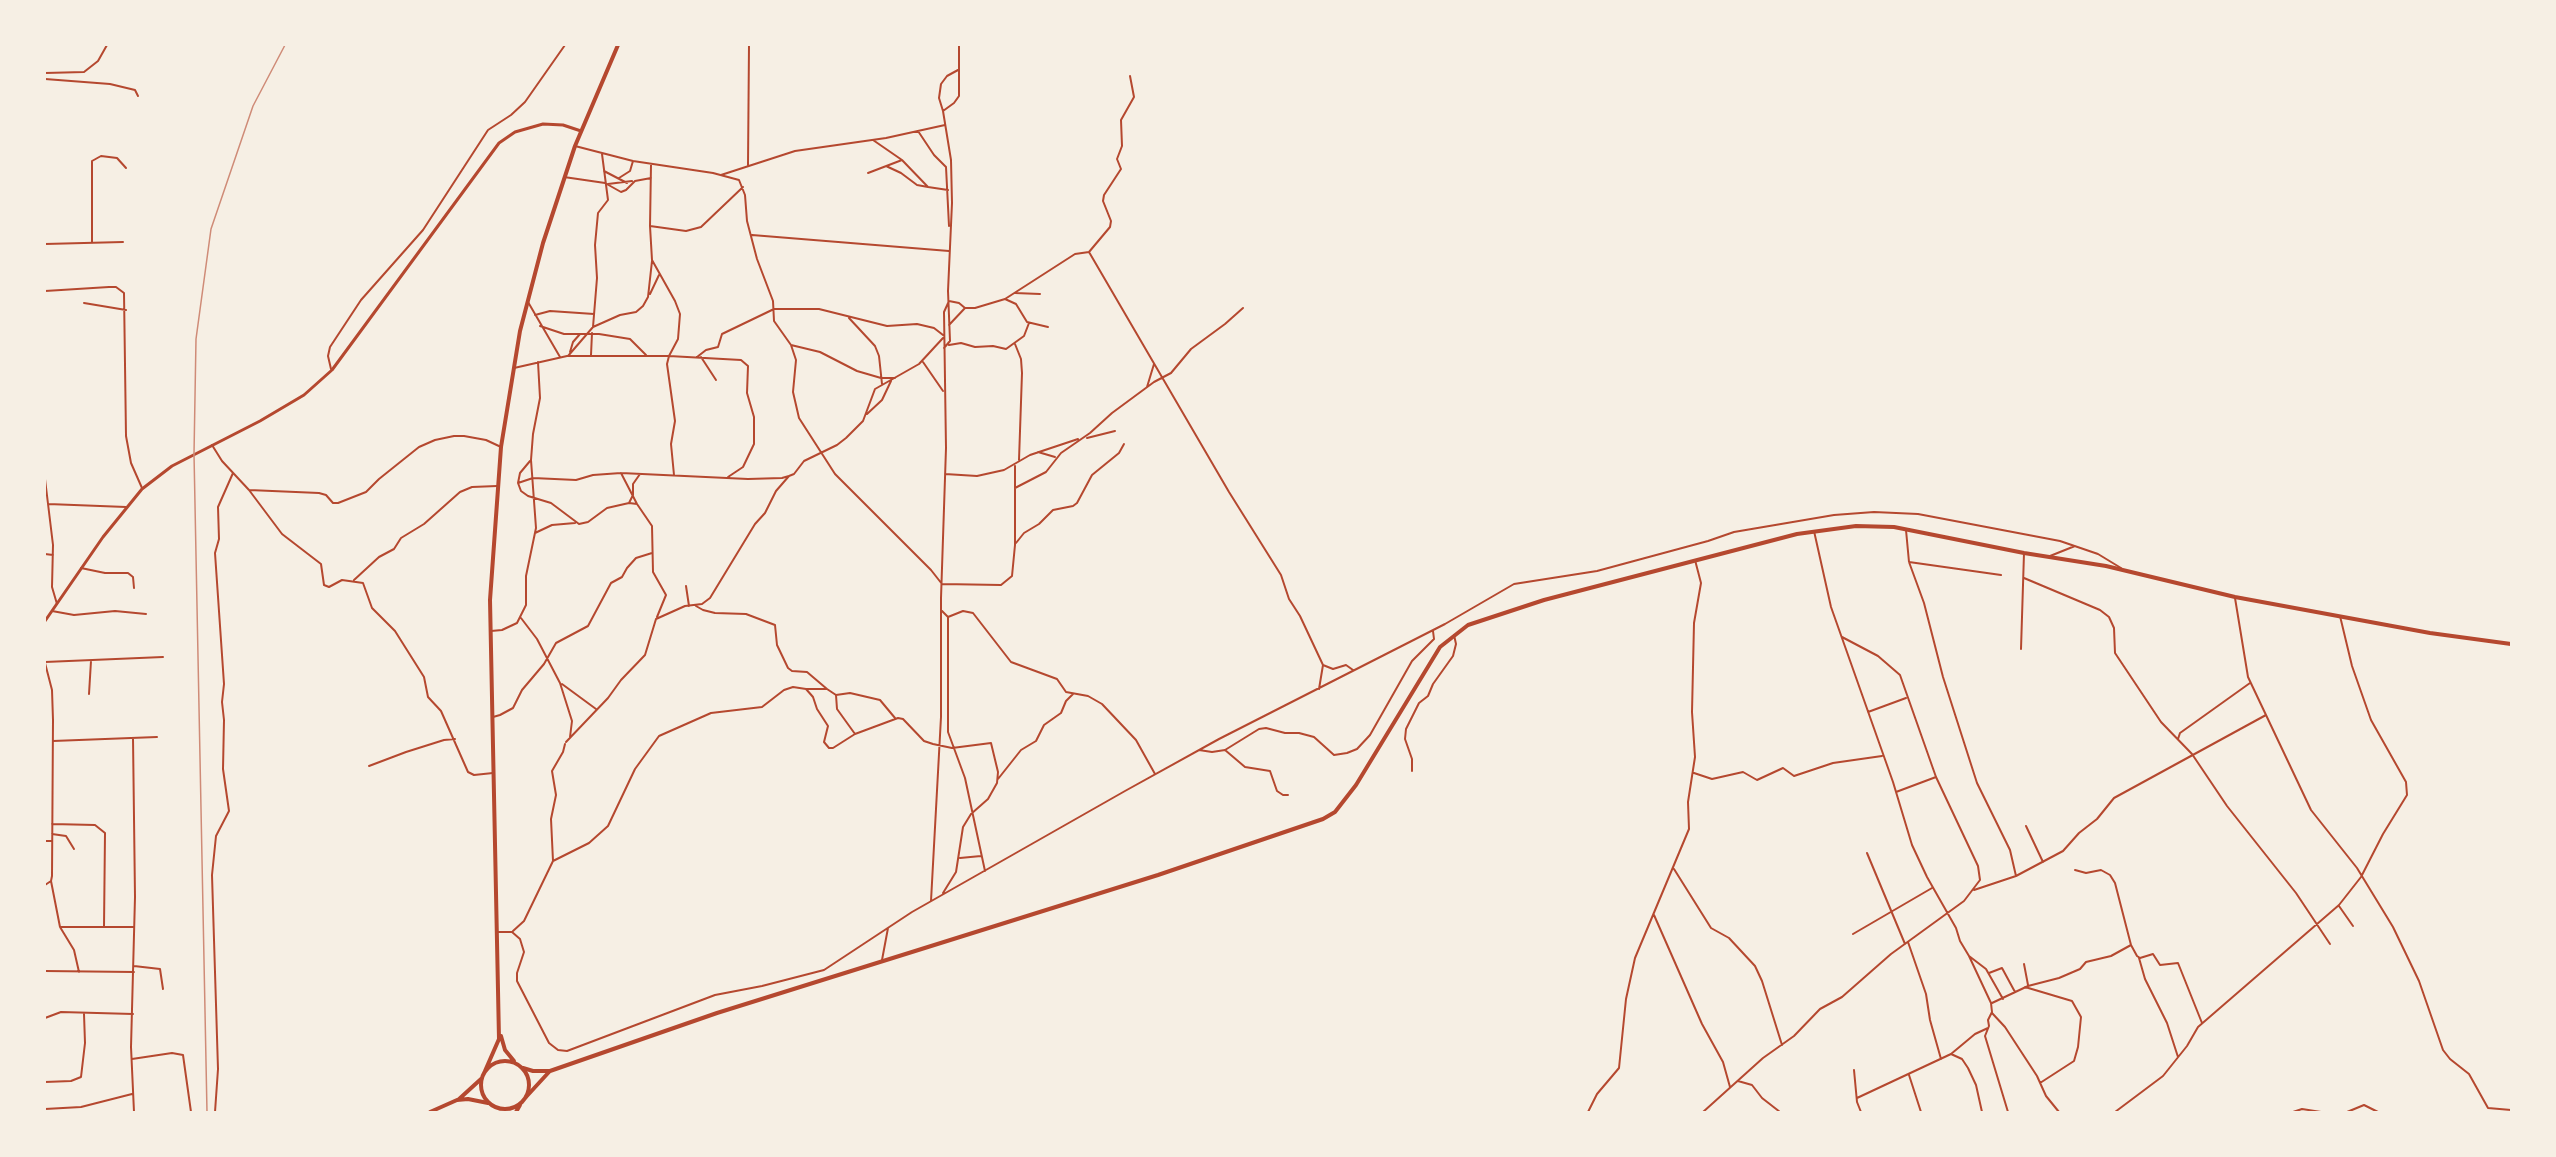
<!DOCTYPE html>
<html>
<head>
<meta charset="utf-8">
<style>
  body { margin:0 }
  #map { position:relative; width:2556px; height:1157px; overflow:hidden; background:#f6efe4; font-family:"Noto Sans",sans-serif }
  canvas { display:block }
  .frame { position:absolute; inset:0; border:46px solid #f6efe4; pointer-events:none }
</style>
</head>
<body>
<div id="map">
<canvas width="2556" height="1157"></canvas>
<div class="frame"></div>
</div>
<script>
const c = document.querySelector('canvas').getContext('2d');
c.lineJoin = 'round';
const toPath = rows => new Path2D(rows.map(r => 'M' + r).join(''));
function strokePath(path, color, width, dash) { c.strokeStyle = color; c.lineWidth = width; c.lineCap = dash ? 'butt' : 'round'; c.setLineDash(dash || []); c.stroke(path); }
const minor = toPath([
  [45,73,84,72,98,61,107,45],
  [45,79,110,84,135,90,138,96],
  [943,111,939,98,941,84,947,76,958,70],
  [918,131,934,155,946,167,949,226],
  [873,140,902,160,928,187,948,190],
  [575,146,633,161,713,173,739,180,745,195,747,221,757,259,773,301,774,321,791,345,796,360,793,392,799,418,835,474,931,570,942,584,1001,585,1012,576,1015,545,1015,466],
  [651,165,650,226,652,260,675,301,680,314,678,339,669,356,667,364,675,421,671,444,674,475],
  [748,165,749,45],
  [886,166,901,173,917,185,928,187],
  [604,171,627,183],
  [868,173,902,160],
  [721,175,795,151,886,138,945,125],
  [564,177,605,183,621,192,626,190,635,181,651,178],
  [619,178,630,171,633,161],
  [608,184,632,181],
  [650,226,686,231,701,227,743,187],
  [752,235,949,251],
  [92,243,92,161,101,156,117,158,126,168],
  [45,244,123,242],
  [1089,252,1229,492,1281,575,1289,599,1300,616,1323,665,1319,689],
  [45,291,109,287,116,287,124,293,126,436,131,463,142,488],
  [1015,293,1040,294],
  [650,294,659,275],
  [1005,299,1016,304,1027,322,1048,327],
  [528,302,560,357],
  [84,303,126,310],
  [535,315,550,311,594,314],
  [849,318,875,346,879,356,882,384],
  [949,325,965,308,975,308,1005,299,1075,254,1089,252,1110,227,1111,221,1103,201,1104,195,1121,169,1117,159,1122,146,1121,120,1134,97,1130,76],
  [540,326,564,334,599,334,630,339,646,355],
  [593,327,620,315,636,312,643,306,648,297,652,261],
  [1015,344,1021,359,1022,373,1019,460],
  [791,345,820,352,857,371,881,378,895,378],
  [949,345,961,343,975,347,993,346,1006,349,1024,336,1029,323],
  [944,348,950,341,948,291,952,203,951,160,943,111,954,103,959,96,959,45],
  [570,352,573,342,580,334],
  [591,355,592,333],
  [568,356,593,327,597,278,595,245,598,213,608,200,602,154],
  [697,357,706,350,718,347,722,334,774,309,819,309,887,326,917,324,934,328,943,335],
  [701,357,716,380],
  [923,362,943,391],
  [514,368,567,356,669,356,741,360,748,366,747,393,754,417,754,444,743,467,728,477],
  [331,369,328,356,330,347,361,300,423,230,488,130,511,115,525,102,565,45],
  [1147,387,1154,364],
  [867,414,882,400,891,381],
  [1087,438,1115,431],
  [212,445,222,461,249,490,282,534,321,564,324,585,329,587,342,580,363,583,372,608,395,631,424,677,428,697,441,711,468,772,474,775,493,773],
  [1038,452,1055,457],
  [530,461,520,473,518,483,521,491,528,496,551,503,579,524,588,522,607,508,629,503,637,504],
  [621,473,637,504,652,526,653,572,666,595,657,617],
  [945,474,977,476,1004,470,1030,455,1078,439],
  [45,479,53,545,52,587,57,604],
  [518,483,533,478,576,480,593,475,621,473,748,479,782,478,789,476],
  [1015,488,1046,472,1061,453,1090,433,1112,413,1154,382,1171,373,1191,349,1225,324,1243,308],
  [249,490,319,493,326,495,333,503,338,503,366,492,379,479,419,447,435,440,454,436,464,436,486,440,501,447],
  [629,503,633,495,633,484,640,474],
  [48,504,126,507],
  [1906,530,1909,562,1924,603,1943,677,1977,783,2010,850,2016,876],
  [1814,531,1831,607,1893,782,1912,845,1927,877,1956,928,1960,941,1969,956,1991,1003,1992,1012,1988,1020,1989,1026,1985,1036,2008,1112],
  [535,533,552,525,575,523],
  [1016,543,1024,533,1039,524,1053,510,1073,506,1077,503,1092,475,1119,453,1124,444],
  [45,554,53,555],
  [2050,556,2075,546],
  [1909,562,2001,575],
  [81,568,105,573,128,573,133,577,134,588],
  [2024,578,2100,610,2109,617,2114,628,2115,653,2161,722,2192,754,2227,806,2296,893,2330,944],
  [354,580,379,557,394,549,401,538,424,524,460,492,472,487,497,486],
  [686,586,689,606],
  [2235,598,2248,677,2311,810,2357,868,2393,927,2419,981,2443,1050,2450,1059,2469,1074,2488,1108,2511,1110],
  [696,606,703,610,715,613,746,614,775,625,777,645,788,668,792,671,807,672,827,689],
  [941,610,948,617,963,611,973,613,1011,662,1057,679,1066,692,1088,696,1102,704,1136,740,1155,774],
  [52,611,74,615,115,611,146,614],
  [948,617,948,732,965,778,985,871],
  [521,618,537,639,560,683,572,721,570,737],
  [491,631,502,630,517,623,526,605,526,576,536,528,531,460,533,434,540,398,538,362],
  [2021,649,2024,553],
  [45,662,163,657],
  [45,663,52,690,53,720,52,876,51,881,45,885],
  [1323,665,1333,669,1346,665,1353,670],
  [562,684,596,709],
  [806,689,827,689,836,695,850,693,880,700,895,718],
  [89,694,91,661],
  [836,695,837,709,855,734],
  [1868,712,1906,698],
  [493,717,500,715,513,708,522,690,544,664,556,643,588,626,611,583,622,577,627,568,636,558,652,553],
  [133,738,135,897,131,1047,134,1112],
  [2178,739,2180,733,2250,683],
  [53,741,157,737],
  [566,742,608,698,621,680,645,655,656,619,685,606,702,604,710,598,755,524,765,513,776,491,789,476,794,474,804,461,837,445,846,438,863,421,875,389,919,364,943,338],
  [1199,750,1212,752,1225,750,1259,729,1266,728,1285,733,1299,733,1314,737,1334,755,1347,753,1357,749,1370,735,1412,661,1434,639,1433,631],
  [1225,750,1245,767,1270,771,1277,791,1283,795,1288,795],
  [369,766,406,752,444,740,455,739],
  [1412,771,1412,759,1405,739,1406,729,1419,703,1428,696,1433,684,1453,656,1456,644,1454,635],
  [1694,773,1712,779,1743,772,1757,780,1783,768,1794,776,1833,763,1882,756],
  [998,779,1021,750,1036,741,1044,725,1061,713,1066,701,1073,694],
  [1896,792,1936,777],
  [52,824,95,825,105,833,104,927],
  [2026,826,2043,862],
  [52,834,66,836,74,849],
  [45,841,52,841],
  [1867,853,1905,944],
  [960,858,981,856],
  [553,861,589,843,608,826,635,769,659,736,711,713,762,707,784,690,793,687,806,689,813,697,817,709,828,726,824,742,829,748,833,748,855,734,898,718,903,719,924,741,933,744,952,748,991,743,998,772,997,783,988,799,971,814,963,827,956,872,943,893],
  [1674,869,1711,928,1729,938,1755,966,1762,981,1782,1045],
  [2075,870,2086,873,2101,870,2110,875,2115,883,2131,945,2137,956,2140,958,2153,954,2160,965,2178,963,2202,1023],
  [51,881,60,927,74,950,79,972],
  [1974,890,2016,876,2063,851,2079,833,2097,819,2114,798,2266,715],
  [931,901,941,717,941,598,946,448,944,312,949,301,959,303,965,308],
  [2339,906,2353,926],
  [1654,915,1702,1024,1723,1062,1730,1087],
  [60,927,133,927],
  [513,931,524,921,553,861,551,819,556,795,552,771,563,752,565,744],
  [498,932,512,932,520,939,524,952,517,973,517,981,549,1043,558,1050,567,1051,715,995,762,986,824,970,912,912,1125,791,1219,739,1445,624,1514,584,1597,571,1708,541,1734,532,1834,515,1874,512,1918,514,2060,541,2098,554,2121,568],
  [1853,934,1932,888],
  [1908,942,1926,994,1930,1020,1941,1059],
  [1969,956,1986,969,2003,999],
  [2139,958,2145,979,2167,1023,2178,1057],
  [882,960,888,928],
  [2024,964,2028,985],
  [134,966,160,969,163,989],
  [45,971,134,972],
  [1989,973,2002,968,2015,992],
  [2025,987,2072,1001,2081,1017,2078,1047,2074,1061,2040,1083],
  [1992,1003,2028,986,2059,978,2080,969,2086,962,2111,956,2131,945],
  [1992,1013,2005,1027,2037,1076,2046,1096,2059,1112],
  [45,1018,61,1012,133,1014],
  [1951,1054,1962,1059,1968,1068,1976,1085,1982,1112],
  [132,1059,172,1053,183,1055,191,1112],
  [1854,1070,1857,1102,1861,1112],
  [1909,1075,1921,1112],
  [1738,1081,1752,1085,1762,1098,1780,1112],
  [45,1082,71,1081,81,1077,85,1043,84,1014],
  [1857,1098,1951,1054,1975,1034,1988,1028],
  [45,1109,81,1107,132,1094],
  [215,1112,218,1069,212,875,216,836,229,811,223,769,224,720,222,702,224,684,215,553,219,539,218,507,233,473],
  [1588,1112,1597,1094,1619,1068,1626,999,1635,958,1689,829,1688,802,1695,757,1692,712,1694,623,1701,583,1695,560],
  [1703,1112,1763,1058,1794,1036,1820,1009,1842,997,1891,954,1964,901,1980,880,1978,866,1936,777,1900,675,1878,656,1842,637],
  [2115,1112,2163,1076,2187,1046,2198,1027,2339,905,2361,877,2383,834,2407,795,2406,782,2371,720,2352,666,2340,616],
  [2293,1112,2302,1109,2321,1112],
  [2347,1112,2364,1105,2378,1112]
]);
const secondary = toPath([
  [45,621,103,537,142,489,172,466,260,421,304,395,332,370,499,143,515,132,543,124,563,125,581,131]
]);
const primary = toPath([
  [523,1068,533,1071,550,1071,717,1013,1158,875,1323,819,1335,812,1356,785,1440,647,1468,625,1544,600,1797,534,1856,526,1894,527,2024,553,2106,566,2235,597,2430,633,2511,644],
  [526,1097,549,1072],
  [458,1100,481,1079],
  [430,1112,457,1100,468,1099,488,1103]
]);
const trunk = toPath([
  [501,1036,505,1050,514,1061],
  '481 1085a24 24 0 1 1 48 0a24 24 0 1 1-48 0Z',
  [485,1071,499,1039,490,600,501,447,520,331,543,243,575,146,618,45],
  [516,1112,520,1105]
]);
const rail = toPath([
  [207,1112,194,454,196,339,211,229,253,106,285,45]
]);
strokePath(minor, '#b5482f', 2);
strokePath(secondary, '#b5482f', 3);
strokePath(primary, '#b5482f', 4);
strokePath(trunk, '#b5482f', 4);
strokePath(rail, '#cf8b77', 1.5);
</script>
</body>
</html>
